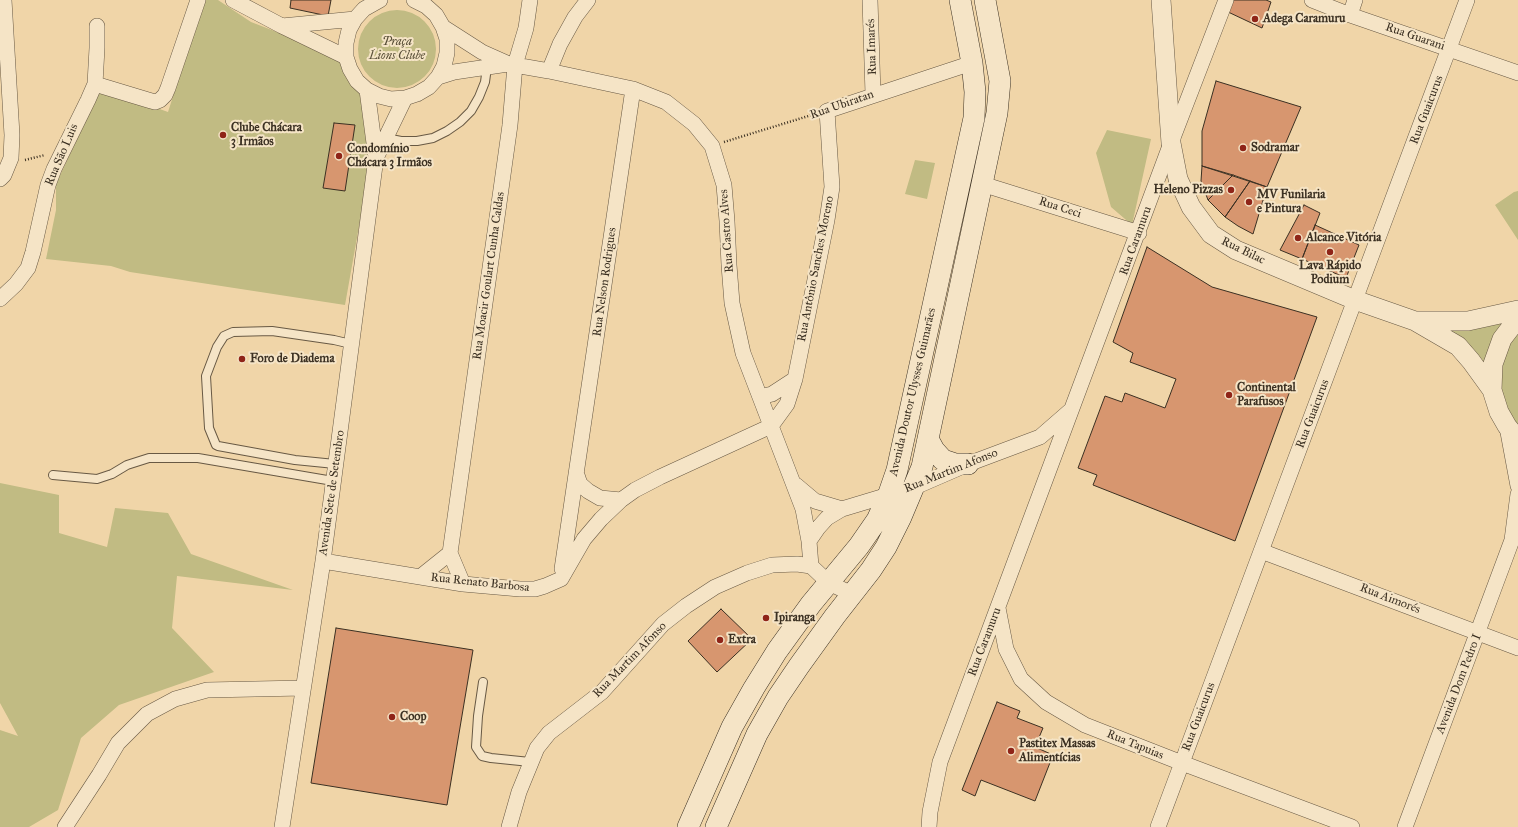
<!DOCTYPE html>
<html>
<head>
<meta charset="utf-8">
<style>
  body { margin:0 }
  canvas { display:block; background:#f0d5a8 }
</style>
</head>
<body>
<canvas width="1518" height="827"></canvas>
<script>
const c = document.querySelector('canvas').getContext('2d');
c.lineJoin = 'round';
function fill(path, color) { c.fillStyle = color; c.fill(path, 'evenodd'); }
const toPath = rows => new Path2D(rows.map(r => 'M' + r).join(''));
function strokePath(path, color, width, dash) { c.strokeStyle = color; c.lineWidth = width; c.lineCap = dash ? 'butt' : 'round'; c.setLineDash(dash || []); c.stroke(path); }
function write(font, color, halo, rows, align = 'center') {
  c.font = font + ' "IM FELL Great Primer",serif'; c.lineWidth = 4; c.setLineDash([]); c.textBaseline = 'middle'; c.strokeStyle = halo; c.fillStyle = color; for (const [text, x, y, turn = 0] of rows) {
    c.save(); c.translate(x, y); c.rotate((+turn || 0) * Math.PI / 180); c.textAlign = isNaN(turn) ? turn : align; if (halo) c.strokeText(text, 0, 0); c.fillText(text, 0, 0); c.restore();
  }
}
const green = toPath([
  [204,0,218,0,251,22,277,32,342,61,362,93,371,159,345,305,130,272,111,266,46,259,56,210,56,184,101,88,168,112],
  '358 49a39 39 0 1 1 78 0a39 39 0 1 1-78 0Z',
  [1107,130,1151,139,1132,225,1111,207,1096,153],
  [915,160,935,163,927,199,905,194],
  [1518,191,1518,240,1495,205,1514,192],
  [1512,316,1486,368,1482,359,1467,343,1431,327],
  [1518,327,1518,431,1501,401,1498,375,1504,350],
  [0,483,59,495,59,533,107,547,115,508,168,513,191,554,293,590,177,576,172,628,214,672,119,705,81,738,58,810,29,827,0,827,0,730,18,736,0,703]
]);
const building = toPath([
  [291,0,331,0,328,16,290,8,291,0],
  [1229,0,1266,0,1271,2,1262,28,1226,11,1229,0],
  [1216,81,1301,107,1267,187,1202,166,1202,131,1216,81],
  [334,123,355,125,345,191,323,188,334,123],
  [1202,166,1233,175,1208,200,1201,181,1202,166],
  [1233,175,1250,181,1225,217,1208,200,1233,175],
  [1250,181,1267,187,1253,234,1238,226,1225,217,1250,181],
  [1304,205,1320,213,1302,259,1280,250,1304,205],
  [1315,225,1359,245,1346,278,1302,259,1315,225],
  [1147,247,1212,287,1317,317,1235,541,1093,485,1097,475,1078,468,1105,396,1122,402,1125,393,1165,408,1176,379,1130,362,1133,353,1113,342,1147,247],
  [721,609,752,639,717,672,688,641,721,609],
  [336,628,473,650,447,805,311,783,336,628],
  [997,702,1020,711,1017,718,1043,728,1035,747,1053,755,1035,801,981,780,975,796,962,790,997,702]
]);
const path = toPath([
  [724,142,815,114],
  [25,160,45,155]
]);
const service = toPath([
  [386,138,401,141,417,141,433,138,447,131,460,122,471,111,479,97,485,82,487,67],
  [335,464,295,460,218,446,216,445,209,428,206,376,217,347,224,336,233,332,272,331,334,340,351,344],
  [53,475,97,479,112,474,127,465,149,458,198,458,333,481],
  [483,682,478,716,476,747,482,756,491,758,530,762]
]);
const minor = toPath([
  [233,0,282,26,346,57],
  [380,0,364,9,355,19,349,30,346,43,346,57,350,69,357,81,367,90,379,96,391,99,405,98,417,94,429,87,438,77,444,66,447,53,447,39,443,27,436,15,426,6,414,0],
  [870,0,873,94],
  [1312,0,1350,15,1518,73],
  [1350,15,1355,0],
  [282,26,355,19],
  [443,27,482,52,509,64,549,71,633,89,666,102,694,124,712,146,724,185,727,221,729,265,732,303,743,353,803,509,809,541,811,566,829,583,852,594],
  [549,71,560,44,575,17,588,0],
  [438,77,454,72,508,64],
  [95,84,148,100,155,102,160,100,165,95,168,88,198,0],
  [376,158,405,98],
  [0,179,4,175,11,158,12,135,4,0],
  [982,184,1139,233],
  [0,299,16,284,28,268,33,252,48,185,54,169,88,100,95,84,97,48,97,26],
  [760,397,772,394,795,379],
  [1507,427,1518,486],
  [577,475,580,484,588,491,600,498,621,500],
  [796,485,815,501,842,509],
  [809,541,818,528,827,518,842,509,915,487,968,464,1040,437,1071,410],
  [1261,551,1518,648],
  [323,561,463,584,520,589,535,589,545,586,561,579,584,539,601,519,621,500,635,490,660,477,771,426,787,404,795,379,827,220,832,187,827,111,972,63],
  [562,569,633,89],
  [420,577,450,553],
  [463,584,450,553,510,125,515,65,526,28,530,0],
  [998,608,1006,649,1021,679,1046,702,1085,725,1182,763,1352,827],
  [65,827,99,775,118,743,147,714,175,699,207,690,303,688],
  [282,827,323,561,376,158,367,90],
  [509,827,519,792,537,748,549,733,602,692,663,624,686,606,715,587,747,573,772,565,797,564,811,566],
  [929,827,930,812,940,762,1171,143,1226,0],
  [1158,827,1467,0],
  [1405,827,1512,540,1518,494]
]);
const tertiary = toPath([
  [1161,0,1171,143,1178,179,1191,207,1211,234,1236,250,1355,300,1415,321,1458,346,1471,361,1492,390],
  [1518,318,1502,339,1493,364,1492,390,1499,412,1507,426,1518,440],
  [1415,321,1468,321,1518,310]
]);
const secondary = toPath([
  [928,439,934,450,943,460,955,464,968,464],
  [688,827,732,727,754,688,777,651,811,604,859,546,877,520,888,496,897,470,974,118,975,92,972,63,960,0],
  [716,827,757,734,778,697,799,666,835,616,871,570,886,547,901,517,922,467,997,113,1000,81,985,0]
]);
const markers = [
  [1255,19,4,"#8f2418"],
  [223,135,4,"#8f2418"],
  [1243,148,4,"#8f2418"],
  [339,156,4,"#8f2418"],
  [1231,190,4,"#8f2418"],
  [1249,202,4,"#8f2418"],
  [1298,238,4,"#8f2418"],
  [1330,252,4,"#8f2418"],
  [242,359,4,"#8f2418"],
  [1229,395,4,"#8f2418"],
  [766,618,4,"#8f2418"],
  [720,640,4,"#8f2418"],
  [392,717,4,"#8f2418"],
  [1011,751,4,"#8f2418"]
];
const poiNames = [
  ["Adega Caramuru",1263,19],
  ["Clube Chácara",231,128],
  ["3 Irmãos",231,142],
  ["Sodramar",1251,148],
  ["Condomínio",347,149],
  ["Chácara 3 Irmãos",347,163],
  ["Heleno Pizzas",1223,190,"right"],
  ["MV Funilaria",1257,195],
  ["e Pintura",1257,209],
  ["Alcance Vitória",1306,238],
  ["Lava Rápido",1330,266,"center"],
  ["Podium",1330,280,"center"],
  ["Foro de Diadema",250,359],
  ["Continental",1237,388],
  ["Parafusos",1237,402],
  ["Ipiranga",774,618],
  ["Extra",728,640],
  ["Coop",400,717],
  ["Pastitex Massas",1019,744],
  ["Alimentícias",1019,758]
];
const streetNames = [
  ["Rua Guarani",1415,37,19],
  ["Rua Imarés",872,47,-92],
  ["Rua Ubiratan",842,105,-19],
  ["Rua Guaicurus",1427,110,-69],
  ["Rua São Luis",62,155,-67],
  ["Rua Ceci",1060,208,18],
  ["Rua Castro Alves",727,231,-94],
  ["Rua Caramuru",1136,241,-70],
  ["Rua Bilac",1243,251,26],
  ["Rua Antônio Sanches Moreno",816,269,-79],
  ["Rua Moacir Goulart Cunha Caldas",489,276,-82],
  ["Rua Nelson Rodrigues",605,282,-82],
  ["Avenida Doutor Ulysses Guimarães",913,392,-77],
  ["Rua Guaicurus",1313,414,-69],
  ["Rua Martim Afonso",951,471,-22],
  ["Avenida Sete de Setembro",332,493,-82],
  ["Rua Renato Barbosa",480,583,6],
  ["Rua Aimorés",1390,599,21],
  ["Rua Caramuru",985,642,-69],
  ["Rua Martim Afonso",630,660,-46],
  ["Avenida Dom Pedro I",1459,684,-69],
  ["Rua Guaicurus",1199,717,-69],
  ["Rua Tapuias",1135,745,22]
];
const parkNames = [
  ["Praça",397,42],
  ["Lions Clube",397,56]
];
fill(green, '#c1bb83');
fill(building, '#d7966f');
strokePath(building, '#3b3022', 1);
strokePath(service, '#685944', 10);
strokePath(minor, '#685944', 16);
strokePath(tertiary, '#685944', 20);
strokePath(secondary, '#3b3022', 22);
strokePath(path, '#3b3022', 2.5, [1, 2]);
strokePath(service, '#f5e4c6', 8);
strokePath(minor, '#f5e4c6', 15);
strokePath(tertiary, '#f5e4c6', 19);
strokePath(secondary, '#f5e4c6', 21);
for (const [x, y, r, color] of markers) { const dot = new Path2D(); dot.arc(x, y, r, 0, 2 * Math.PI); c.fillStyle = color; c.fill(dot); strokePath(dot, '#f5e4c6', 1.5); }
write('bold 12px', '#3b3022', '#f5e4c6', poiNames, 'left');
write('12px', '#3b3022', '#f5e4c6', streetNames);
write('italic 12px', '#564c35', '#f5e4c6', parkNames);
</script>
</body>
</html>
